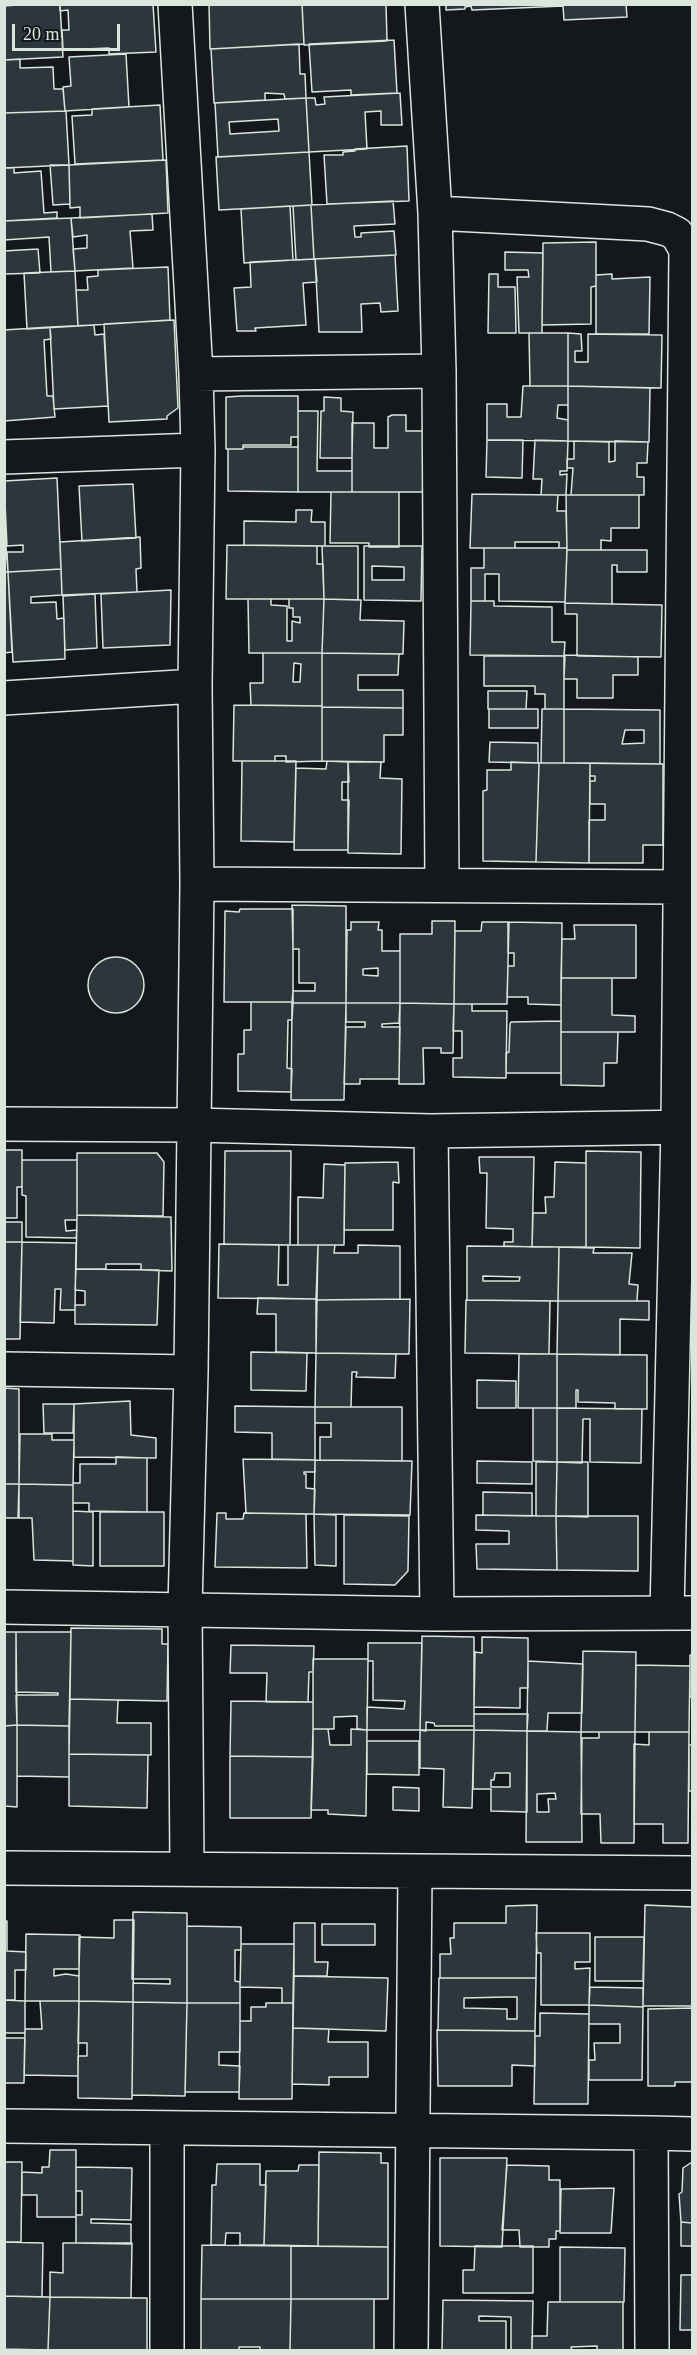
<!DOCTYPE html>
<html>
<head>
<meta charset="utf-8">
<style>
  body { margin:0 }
  #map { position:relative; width:697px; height:2355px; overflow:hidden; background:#14181c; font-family:Georgia,serif }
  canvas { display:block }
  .frame { position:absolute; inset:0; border:6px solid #d8e6dc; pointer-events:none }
  .scale { position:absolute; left:12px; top:24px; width:108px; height:27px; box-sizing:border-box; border:3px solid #d8e6dc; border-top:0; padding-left:8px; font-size:18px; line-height:21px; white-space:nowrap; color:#d8e6dc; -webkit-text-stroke:4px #14181c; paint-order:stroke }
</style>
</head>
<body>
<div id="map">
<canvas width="697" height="2355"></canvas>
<div class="frame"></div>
<div class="scale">20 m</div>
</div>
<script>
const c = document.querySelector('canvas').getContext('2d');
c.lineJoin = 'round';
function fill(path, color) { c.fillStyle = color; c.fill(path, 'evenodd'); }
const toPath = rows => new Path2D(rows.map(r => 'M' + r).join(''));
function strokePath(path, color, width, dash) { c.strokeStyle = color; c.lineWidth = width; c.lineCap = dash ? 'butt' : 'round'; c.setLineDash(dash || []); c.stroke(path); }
const building = toPath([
  [31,4,60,4,63,57,5,60,4,6,31,4],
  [60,4,153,4,156,52,109,54,109,48,63,50,62,30,69,30,68,10,60,11,60,4],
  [209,4,302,4,304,44,210,49,209,4],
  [302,4,386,4,387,41,304,45,302,4],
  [446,4,626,4,627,17,564,20,563,6,472,10,471,6,465,7,465,9,446,10,446,4],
  [394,40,397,93,351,95,351,90,312,92,309,44,394,40],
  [299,44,300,74,305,74,306,98,285,99,284,94,265,93,265,100,214,103,211,49,299,44],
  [126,54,129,107,65,111,63,87,71,86,69,57,126,54],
  [20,59,20,68,53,67,54,89,63,89,65,111,4,113,4,60,20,59],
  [400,93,402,125,381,125,381,111,365,112,367,149,309,152,306,98,315,98,316,105,325,104,324,97,400,93],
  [306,98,309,152,218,157,215,103,306,98],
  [278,119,279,131,230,134,229,122,278,119],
  [160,105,163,160,75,164,72,116,92,115,92,109,160,105],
  [66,111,69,165,4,168,4,113,66,111],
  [407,146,409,201,327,204,324,155,343,155,343,152,355,151,355,149,407,146],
  [309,152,312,205,219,210,216,157,309,152],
  [166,160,168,213,80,218,80,207,70,208,69,165,166,160],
  [50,165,69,165,70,204,53,205,50,165],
  [4,168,14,168,14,173,41,171,44,213,57,212,57,218,4,221,4,168],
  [393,201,395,224,354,226,355,237,361,237,361,233,394,231,396,255,314,259,311,205,393,201],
  [311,205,314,259,296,260,293,206,311,205],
  [290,206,293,260,244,263,241,209,290,206],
  [152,214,153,230,130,231,133,268,75,271,73,249,87,248,87,235,73,237,71,218,152,214],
  [71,218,75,271,51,272,49,237,4,240,4,221,71,218],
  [596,242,596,286,591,287,591,324,542,325,543,243,596,242],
  [38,249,40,273,4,274,4,251,38,249],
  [505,252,543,253,542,333,519,333,517,277,529,277,528,270,505,270,505,252],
  [395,255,398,311,381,312,380,303,361,304,362,332,319,332,315,259,395,255],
  [315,259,317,282,303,283,306,325,255,328,256,331,237,331,234,288,251,287,250,262,315,259],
  [168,267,170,320,78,326,76,290,88,290,87,277,98,276,98,270,168,267],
  [75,271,78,326,27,329,24,273,75,271],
  [489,274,498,274,498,287,515,287,516,333,488,333,489,274],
  [612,274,612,279,650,277,649,334,596,334,596,275,612,274],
  [174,320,178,408,167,416,167,419,109,422,104,324,174,320],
  [94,325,95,335,104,334,108,406,54,409,50,327,94,325],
  [50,327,51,339,44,340,47,396,53,396,55,417,4,421,4,330,50,327],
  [529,333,568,333,568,386,530,386,529,333],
  [568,333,581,334,582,351,575,351,575,362,588,362,588,334,662,335,661,388,568,386,568,333],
  [523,386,568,386,568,405,558,405,557,418,568,420,568,441,487,440,487,404,507,404,507,417,521,417,523,386],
  [568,386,650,388,649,442,568,441,568,386],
  [243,396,298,396,298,437,291,437,291,445,243,445,243,449,226,449,226,397,243,396],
  [324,397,341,398,341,411,353,412,352,458,320,458,321,411,324,411,324,397],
  [298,411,318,411,317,471,352,471,352,492,298,492,298,411],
  [392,415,406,415,406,431,423,431,423,492,352,492,352,423,374,423,374,448,388,448,388,417,392,415],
  [487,440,523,440,522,478,486,477,487,440],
  [535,440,568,441,567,471,560,471,560,475,567,474,566,495,541,495,542,479,533,479,535,440],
  [574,441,609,442,609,462,615,461,615,441,648,442,647,463,637,463,637,477,644,477,644,495,571,495,573,468,567,468,567,459,574,459,574,441],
  [243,447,298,447,298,492,228,491,228,449,243,449,243,447],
  [57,478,61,569,8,572,7,552,23,552,23,545,7,546,4,481,57,478],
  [133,484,136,538,82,541,79,486,133,484],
  [331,492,399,492,399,547,369,547,369,543,330,543,331,492],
  [472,494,558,495,557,511,566,511,567,548,559,548,559,542,515,542,515,548,470,548,472,494],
  [566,495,639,495,639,528,611,528,611,541,601,540,601,550,567,550,566,495],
  [296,510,312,510,311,522,325,522,325,546,244,545,244,521,296,522,296,510],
  [4,521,8,572,4,572,4,521],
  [140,537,141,568,136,569,137,592,62,595,60,542,140,537],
  [227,545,317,546,317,564,323,564,324,599,226,599,227,545],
  [322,546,358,546,358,600,324,599,322,546],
  [364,546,422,546,421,601,364,600,364,546],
  [372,566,404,567,404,580,372,580,372,566],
  [484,548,567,548,565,602,499,601,499,574,485,574,485,601,471,601,471,568,484,568,484,548],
  [567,550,647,550,647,572,617,572,617,565,612,565,612,604,565,603,567,550],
  [61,569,62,595,31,597,31,603,56,602,57,619,64,618,65,659,13,662,8,572,61,569],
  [4,572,8,572,12,652,4,653,4,572],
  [171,590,170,645,103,648,101,594,171,590],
  [95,594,97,648,65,650,63,596,95,594],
  [248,599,271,599,271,605,287,606,287,641,292,641,292,621,300,623,300,617,293,617,293,608,289,608,289,599,324,599,322,653,249,653,248,599],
  [324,599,361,600,360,620,404,621,403,654,322,653,324,599],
  [471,601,494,601,494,606,552,607,552,642,565,642,564,656,470,655,471,601],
  [565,603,662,605,661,657,577,656,577,614,565,614,565,603],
  [263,653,322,653,322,706,251,705,250,683,263,683,263,653],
  [294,663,301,664,300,682,293,682,294,663],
  [322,653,399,654,398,675,358,675,358,690,403,690,403,708,322,707,322,653],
  [565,655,638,657,638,675,613,675,613,698,577,698,577,679,564,679,565,655],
  [484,656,564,656,564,709,545,709,545,694,535,694,535,686,484,686,484,656],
  [488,691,527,691,526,709,488,709,488,691],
  [234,705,322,706,322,761,286,762,286,756,275,756,275,761,233,761,234,705],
  [322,707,403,708,403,735,384,735,384,762,322,761,322,707],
  [489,709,538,709,538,728,489,728,489,709],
  [542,709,564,709,564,763,541,763,542,709],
  [564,709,660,710,660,764,564,763,564,709],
  [625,730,644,730,644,743,622,744,625,730],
  [490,742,538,743,538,763,489,762,490,742],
  [242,761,296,761,294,842,241,841,242,761],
  [327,761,348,762,349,782,342,782,342,800,349,800,348,850,294,850,296,768,326,769,327,761],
  [348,762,381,762,380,778,402,779,401,854,348,853,348,762],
  [511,762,539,763,536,862,483,861,483,791,487,790,487,770,511,770,511,762],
  [539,763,590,763,589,863,536,862,539,763],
  [590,763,663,764,663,845,643,845,643,863,589,863,589,820,605,820,605,804,590,804,590,781,595,781,595,776,590,776,590,763],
  [292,905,346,906,346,1003,292,1003,293,991,315,991,315,983,299,983,299,949,293,949,292,905],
  [240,909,293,909,293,1002,224,1002,225,911,239,912,240,909],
  [432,921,455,921,454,1004,400,1003,400,934,432,934,432,921],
  [351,922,379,922,378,930,382,930,382,951,400,951,400,1003,346,1003,347,930,351,930,351,922],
  [378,968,378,976,363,975,363,969,378,968],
  [482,922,509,922,507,1004,454,1004,455,931,481,931,482,922],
  [508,922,562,923,561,1005,528,1004,528,997,507,997,508,966,514,966,514,953,508,953,508,922],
  [574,925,636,925,636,978,561,978,562,939,575,939,574,925],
  '88 985a28 28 0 1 1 56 0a28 28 0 1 1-56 0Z',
  [561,978,612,978,612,1015,635,1016,635,1032,561,1032,561,978],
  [251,1002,293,1002,292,1020,288,1020,287,1068,292,1069,291,1092,238,1091,238,1054,244,1054,244,1030,251,1030,251,1002],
  [292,1003,346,1003,344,1100,291,1100,292,1003],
  [346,1003,400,1003,399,1023,382,1024,382,1027,400,1027,399,1079,360,1079,360,1084,344,1084,346,1027,365,1027,365,1022,346,1022,346,1003],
  [400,1003,454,1004,453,1053,441,1053,441,1048,423,1048,424,1084,399,1084,400,1003],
  [454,1004,472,1004,472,1011,507,1011,506,1078,453,1077,453,1058,462,1058,462,1031,453,1031,454,1004],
  [561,1021,561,1073,506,1073,506,1053,509,1052,510,1024,511,1022,561,1021],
  [561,1032,618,1032,617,1063,604,1063,604,1086,561,1085,561,1032],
  [4,1150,22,1150,22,1187,17,1187,17,1218,4,1218,4,1150],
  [225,1151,291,1151,290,1245,224,1244,225,1151],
  [586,1151,641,1152,640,1248,586,1247,586,1151],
  [77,1153,157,1153,164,1162,163,1216,77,1215,77,1153],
  [479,1157,534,1157,532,1247,504,1246,504,1242,513,1242,513,1229,486,1228,487,1173,480,1173,479,1157],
  [22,1160,77,1160,77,1220,65,1220,66,1231,77,1230,76,1238,26,1237,26,1196,22,1195,22,1160],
  [398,1162,399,1183,393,1182,393,1230,344,1230,345,1163,398,1162],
  [555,1162,586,1163,586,1247,532,1247,533,1213,546,1213,545,1197,554,1197,555,1162],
  [324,1164,345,1165,344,1245,298,1245,298,1197,323,1198,324,1164],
  [77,1215,171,1217,172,1271,141,1270,141,1264,106,1264,106,1269,76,1269,77,1215],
  [4,1222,22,1222,22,1242,4,1242,4,1222],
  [4,1242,22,1242,20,1339,4,1339,4,1242],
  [22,1242,76,1243,75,1310,60,1310,61,1289,55,1289,54,1323,20,1322,22,1242],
  [219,1244,279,1245,278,1285,288,1285,288,1245,318,1245,317,1299,218,1298,219,1244],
  [318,1245,335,1245,334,1253,358,1253,358,1245,400,1246,400,1299,316,1300,318,1245],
  [467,1246,559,1247,558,1301,467,1300,467,1246],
  [483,1276,520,1277,519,1281,483,1281,483,1276],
  [559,1247,594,1248,593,1253,632,1253,629,1284,638,1285,637,1301,558,1301,559,1247],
  [76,1269,159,1270,157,1325,75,1324,75,1305,85,1305,85,1291,75,1290,76,1269],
  [258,1298,317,1299,316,1353,276,1352,276,1314,257,1314,258,1298],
  [410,1299,409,1354,316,1353,316,1300,410,1299],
  [466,1300,550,1301,549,1354,465,1353,466,1300],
  [558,1301,649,1301,649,1320,620,1319,620,1355,557,1354,558,1301],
  [251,1352,307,1353,306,1391,251,1390,251,1352],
  [316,1353,396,1354,395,1378,356,1377,357,1372,352,1372,351,1407,315,1407,316,1353],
  [519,1354,557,1354,557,1408,518,1408,519,1354],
  [557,1354,647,1355,647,1409,615,1409,615,1403,578,1402,578,1390,576,1390,576,1408,557,1408,557,1354],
  [477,1380,516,1381,516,1408,477,1408,477,1380],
  [4,1388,19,1389,19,1484,4,1484,4,1388],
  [130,1401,131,1435,156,1438,156,1458,74,1457,74,1404,130,1401],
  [43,1404,74,1404,73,1433,44,1433,43,1404],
  [235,1406,315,1407,315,1460,272,1459,272,1433,235,1432,235,1406],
  [315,1407,402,1407,402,1461,320,1460,320,1437,331,1437,331,1423,315,1423,315,1407],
  [533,1408,557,1408,557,1462,533,1461,533,1408],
  [557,1408,642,1409,641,1463,590,1462,590,1419,583,1419,582,1463,557,1462,557,1408],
  [20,1434,52,1434,52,1440,74,1440,73,1485,19,1484,20,1434],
  [116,1457,147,1458,147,1512,89,1511,89,1503,73,1503,73,1483,80,1483,80,1464,116,1464,116,1457],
  [243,1459,315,1460,315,1472,304,1472,304,1474,306,1474,306,1488,315,1489,314,1514,246,1513,243,1459],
  [315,1460,412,1461,410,1515,314,1514,315,1460],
  [477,1461,532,1462,532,1484,477,1483,477,1461],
  [536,1462,557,1462,556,1516,536,1516,536,1462],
  [557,1462,588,1462,588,1517,556,1516,557,1462],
  [4,1484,19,1484,19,1518,4,1518,4,1484],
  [19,1484,73,1485,73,1561,34,1560,32,1518,18,1518,19,1484],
  [483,1492,532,1493,532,1516,483,1515,483,1492],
  [73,1511,93,1512,93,1566,73,1565,73,1511],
  [100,1512,164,1512,164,1566,100,1566,100,1512],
  [217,1513,226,1513,226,1519,243,1519,244,1513,306,1514,307,1568,215,1567,217,1513],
  [314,1514,336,1515,336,1566,315,1565,314,1514],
  [344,1515,409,1516,408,1571,395,1585,344,1584,344,1515],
  [476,1515,556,1516,557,1570,477,1569,476,1544,509,1544,509,1531,476,1530,476,1515],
  [556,1516,638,1516,638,1571,557,1570,556,1516],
  [71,1628,162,1629,162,1644,168,1644,167,1701,70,1699,71,1628],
  [4,1632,16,1632,17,1725,4,1726,4,1632],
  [16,1632,71,1632,69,1726,17,1725,16,1695,58,1695,58,1693,16,1692,16,1632],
  [422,1636,474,1637,474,1726,435,1726,434,1723,426,1722,426,1731,420,1730,422,1636],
  [482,1637,528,1638,528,1688,520,1688,520,1708,474,1707,475,1652,482,1653,482,1637],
  [368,1643,422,1643,420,1730,367,1730,367,1707,404,1709,405,1701,373,1700,373,1661,368,1661,368,1643],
  [231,1645,314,1646,313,1672,309,1672,308,1702,266,1702,267,1673,230,1673,231,1645],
  [583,1651,636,1652,635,1732,581,1732,583,1651],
  [690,1655,692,1655,692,1697,690,1697,690,1655],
  [313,1659,368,1659,367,1730,357,1729,357,1716,334,1717,334,1729,313,1729,313,1659],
  [528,1661,583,1664,582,1713,548,1713,547,1731,527,1731,528,1661],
  [636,1665,690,1666,689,1732,635,1732,636,1665],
  [70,1699,118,1700,117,1723,151,1723,151,1755,69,1754,70,1699],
  [231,1701,313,1702,313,1757,230,1756,231,1701],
  [474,1714,528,1714,527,1731,474,1730,474,1714],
  [17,1725,69,1726,69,1777,17,1776,17,1725],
  [17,1725,17,1807,4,1806,4,1726,17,1725],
  [313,1729,328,1729,330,1745,351,1745,351,1729,367,1730,366,1816,328,1814,328,1810,311,1810,313,1729],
  [420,1730,474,1730,472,1808,443,1807,444,1769,420,1768,420,1730],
  [474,1730,527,1731,527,1812,491,1811,491,1789,473,1789,474,1730],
  [495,1773,510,1773,510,1787,491,1787,491,1780,494,1780,495,1773],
  [527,1731,581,1732,582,1842,526,1842,527,1731],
  [555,1793,556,1799,548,1799,549,1812,537,1812,537,1794,555,1793],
  [599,1732,635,1732,634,1843,601,1843,600,1814,581,1814,582,1738,599,1738,599,1732],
  [649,1732,689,1732,688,1843,663,1843,663,1824,634,1824,634,1744,649,1745,649,1732],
  [367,1741,419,1741,419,1775,367,1774,367,1741],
  [689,1745,692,1745,692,1791,689,1791,689,1745],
  [69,1754,148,1755,147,1808,69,1806,69,1754],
  [230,1756,313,1757,311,1818,230,1818,230,1756],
  [393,1787,419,1788,419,1811,393,1810,393,1787],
  [537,1905,536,1978,440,1978,440,1954,451,1954,450,1938,454,1938,454,1923,506,1923,506,1906,537,1905],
  [645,1905,692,1907,692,2006,643,2006,645,1905],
  [133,1912,187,1913,187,2003,133,2002,133,1983,170,1984,170,1979,132,1979,133,1912],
  [114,1920,134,1920,133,2002,79,2001,79,1937,114,1938,114,1920],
  [4,1921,7,1921,7,1951,26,1952,26,1970,15,1970,15,2000,4,2000,4,1921],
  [294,1923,315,1923,315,1962,328,1962,327,1976,294,1976,294,1923],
  [322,1924,375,1924,375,1945,322,1945,322,1924],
  [187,1926,241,1927,241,1950,235,1950,235,1981,240,1982,240,2003,187,2003,187,1926],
  [536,1933,590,1933,590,1962,575,1962,575,1969,590,1968,589,2005,541,2005,541,1953,537,1953,536,1933],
  [26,1934,80,1935,79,1969,54,1969,54,1976,66,1974,79,1976,79,2001,25,2001,26,1934],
  [595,1937,644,1937,643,1981,595,1981,595,1937],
  [241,1944,294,1944,293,2003,282,2003,282,1988,240,1987,241,1944],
  [294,1976,388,1978,386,2031,293,2028,294,1976],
  [439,1978,536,1978,535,2031,438,2030,439,1978],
  [506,1997,517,1997,517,2019,507,2019,507,2009,464,2008,464,1998,506,1997],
  [590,1987,643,1988,643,2007,589,2005,590,1987],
  [4,2000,25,2001,25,2033,4,2033,4,2000],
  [40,2001,79,2001,78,2076,24,2075,25,2029,42,2029,40,2001],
  [79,2001,133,2002,132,2099,78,2098,78,2056,87,2056,87,2043,78,2043,79,2001],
  [133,2002,187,2003,185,2096,132,2095,133,2002],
  [187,2003,240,2003,240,2052,219,2052,219,2065,240,2066,239,2092,185,2092,187,2003],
  [266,2003,293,2003,292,2099,239,2099,240,2021,251,2021,251,2007,266,2007,266,2003],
  [589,2005,643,2007,642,2080,589,2080,589,2060,595,2060,594,2043,620,2043,620,2024,589,2024,589,2005],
  [692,2008,692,2082,675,2082,675,2086,648,2086,648,2009,692,2008],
  [540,2013,589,2014,588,2104,534,2104,535,2036,540,2036,540,2013],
  [293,2028,329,2029,328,2042,368,2042,368,2077,329,2077,329,2085,292,2084,293,2028],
  [437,2030,535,2031,535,2066,512,2065,512,2086,438,2086,437,2030],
  [4,2038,25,2038,24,2083,5,2083,4,2038],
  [50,2150,76,2150,76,2217,37,2217,37,2195,22,2195,22,2172,42,2173,42,2167,49,2167,50,2150],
  [319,2152,381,2153,381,2163,388,2163,388,2247,318,2246,319,2152],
  [440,2158,507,2158,502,2247,440,2246,440,2158],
  [4,2162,22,2162,21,2242,4,2242,4,2162],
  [692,2162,692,2223,681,2222,679,2194,682,2192,683,2168,692,2162],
  [217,2164,260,2164,260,2185,266,2185,264,2245,240,2245,240,2233,226,2233,225,2245,211,2245,212,2185,216,2185,217,2164],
  [299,2165,319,2165,318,2246,264,2245,266,2171,298,2171,299,2165],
  [507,2165,549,2166,549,2180,560,2180,560,2231,556,2231,556,2239,549,2239,549,2247,520,2247,519,2230,502,2230,507,2165],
  [76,2167,132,2168,131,2220,91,2219,91,2223,131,2224,131,2244,76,2243,76,2215,82,2215,82,2191,76,2191,76,2167],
  [614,2188,611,2233,560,2233,561,2189,614,2188],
  [681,2222,692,2223,692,2246,681,2246,681,2222],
  [4,2242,43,2243,42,2297,4,2296,4,2242],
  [63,2243,132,2243,131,2298,50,2297,50,2272,63,2273,63,2243],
  [202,2245,291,2246,291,2299,201,2299,202,2245],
  [291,2246,388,2247,388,2299,291,2299,291,2246],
  [475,2246,533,2246,533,2293,463,2293,463,2270,474,2270,475,2246],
  [560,2247,625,2248,624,2302,560,2302,560,2247],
  [681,2275,692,2275,692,2330,680,2330,681,2275],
  [4,2296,50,2297,48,2350,4,2349,4,2296],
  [50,2297,147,2298,147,2350,48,2350,50,2297],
  [201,2299,291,2299,290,2350,260,2350,260,2347,239,2347,239,2350,201,2350,201,2299],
  [291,2299,374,2299,374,2350,290,2350,291,2299],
  [443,2300,533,2301,532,2350,511,2350,511,2317,479,2316,479,2321,506,2321,506,2350,442,2350,443,2300],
  [548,2302,623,2302,623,2350,597,2350,597,2346,571,2347,572,2350,532,2350,532,2336,547,2336,548,2302]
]);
const street = toPath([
  [175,4,196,374,198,450,195,686,197,884,191,1372,185,1608,187,1868],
  [422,4,435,213],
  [196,374,439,371],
  [4,457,198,450],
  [4,698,195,686],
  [197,884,679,887],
  [442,885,439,371,435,213,648,224,667,229,677,234,686,250,678,1126,667,1613],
  [4,1124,194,1125,431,1131,692,1127],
  [431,1131,437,1614],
  [4,1369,191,1372],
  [4,1607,437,1614,692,1613],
  [4,1868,692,1873],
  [4,2126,651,2133],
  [167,2128,167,2350],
  [411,2350,415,1871],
  [652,2350,651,2133,692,2134]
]);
fill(building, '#2c363c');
strokePath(building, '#d8e6dc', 1.5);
strokePath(street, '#d8e6dc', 36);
strokePath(street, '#14181c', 33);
</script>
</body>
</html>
